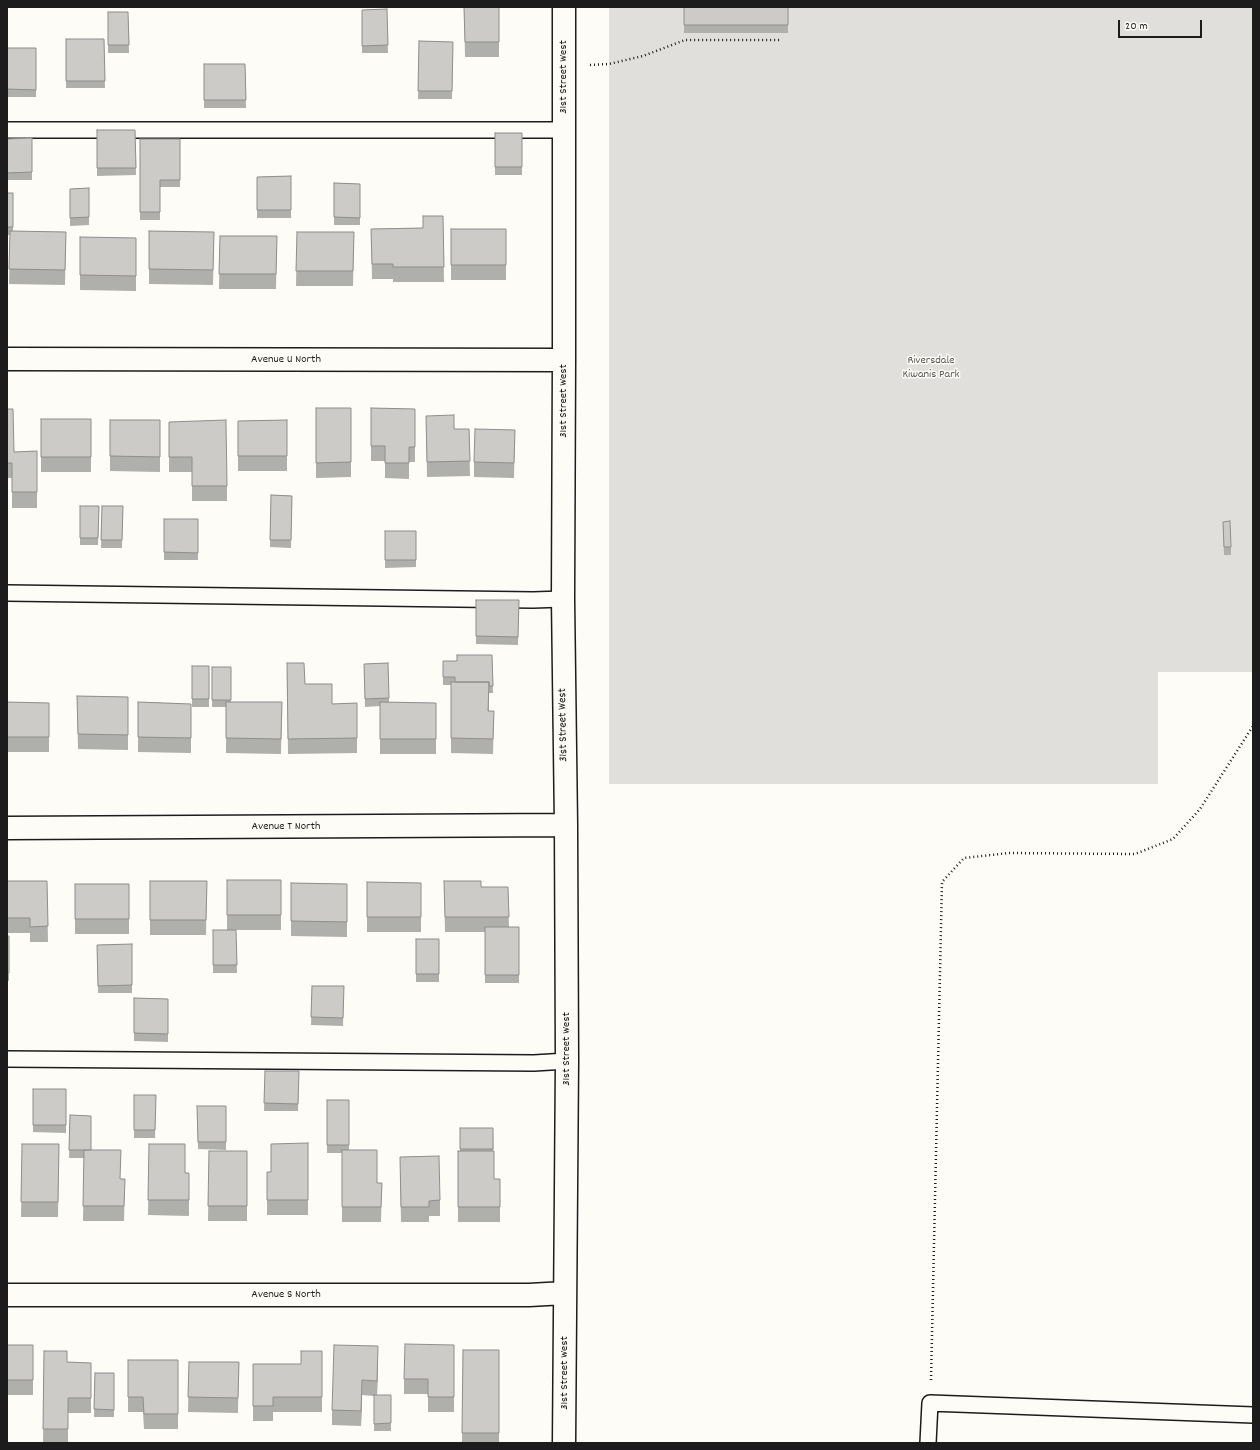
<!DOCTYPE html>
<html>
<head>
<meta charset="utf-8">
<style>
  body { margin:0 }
  #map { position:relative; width:1260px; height:1450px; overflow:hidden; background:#fdfcf7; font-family:Dekko,sans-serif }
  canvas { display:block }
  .frame { position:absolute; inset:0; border:8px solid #1c1c1c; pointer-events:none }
  .scale { position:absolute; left:1118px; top:20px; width:84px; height:18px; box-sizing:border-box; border:2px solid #1c1c1c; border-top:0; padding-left:5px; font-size:12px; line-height:14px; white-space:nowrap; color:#1c1c1c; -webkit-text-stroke:3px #fdfcf7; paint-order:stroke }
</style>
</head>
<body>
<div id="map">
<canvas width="1260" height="1450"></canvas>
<div class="frame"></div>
<div class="scale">20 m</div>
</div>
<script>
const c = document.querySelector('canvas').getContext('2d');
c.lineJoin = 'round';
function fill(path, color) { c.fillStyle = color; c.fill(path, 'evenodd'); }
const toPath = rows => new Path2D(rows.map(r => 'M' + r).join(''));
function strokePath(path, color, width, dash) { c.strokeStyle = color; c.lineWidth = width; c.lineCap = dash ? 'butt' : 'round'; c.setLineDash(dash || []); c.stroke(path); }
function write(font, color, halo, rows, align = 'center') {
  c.font = font + ' Dekko,sans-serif'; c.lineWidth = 3; c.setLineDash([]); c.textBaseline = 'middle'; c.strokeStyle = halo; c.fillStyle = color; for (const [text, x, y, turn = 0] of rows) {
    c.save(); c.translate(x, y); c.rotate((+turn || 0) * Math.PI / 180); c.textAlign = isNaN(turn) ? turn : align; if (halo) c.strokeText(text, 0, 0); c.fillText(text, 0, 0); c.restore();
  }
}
const green = toPath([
  [609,7,1253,7,1253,672,1158,672,1158,784,609,784]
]);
const path = toPath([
  [590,65,609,64,643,56,685,40,782,40],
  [931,1380,942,882,964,858,1009,853,1135,854,1173,839,1200,809,1253,726]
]);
const service = toPath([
  [7,130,564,130],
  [7,593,533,600,563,599],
  [7,1059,534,1063,567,1061],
  [928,1443,930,1403,1253,1415]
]);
const minor = toPath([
  [564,7,564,360,563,599,566,825,567,1061,564,1443],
  [7,359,564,360],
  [7,828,566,825],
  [7,1295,529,1295,565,1293]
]);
const wall = toPath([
  [464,7,499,7,499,57,465,57],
  [684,7,788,7,788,33,684,33],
  [387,9,388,53,362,53,362,10],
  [108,12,128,12,129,53,108,53],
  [66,39,104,39,105,88,66,88],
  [419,41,453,42,452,99,418,99],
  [7,48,36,48,36,97,7,97],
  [204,64,245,64,246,108,204,108],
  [97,130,135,130,136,175,97,176],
  [495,133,522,133,522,175,495,175],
  [32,138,32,180,7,180,7,139],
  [140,139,180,139,180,187,160,187,160,220,140,220],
  [291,176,291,218,257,218,257,177],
  [334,183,360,184,360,225,334,225],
  [89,188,89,225,70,226,70,189],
  [7,193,13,193,13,231,66,232,65,285,9,284,10,235,7,235],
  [443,216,444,282,393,282,393,279,372,279,371,229,423,228],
  [451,229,506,229,506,280,451,280],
  [149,231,214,232,213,285,149,284],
  [297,232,354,232,353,286,296,286],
  [220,236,277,236,276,289,219,289],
  [80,237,136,238,136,291,80,290],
  [316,408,351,408,351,477,316,478],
  [371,408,415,409,415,462,409,462,409,479,385,478,385,461,371,461],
  [7,409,14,452,37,451,37,508,12,508,12,478,7,478],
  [426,416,454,429,469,429,470,476,427,477],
  [41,419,91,419,91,472,41,472],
  [160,420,160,472,110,471,110,456],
  [287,420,287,471,238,471,238,421],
  [169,422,227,486,227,501,192,501,192,472,169,472],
  [515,430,514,478,474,477,474,462],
  [271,495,292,496,291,548,270,547],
  [80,506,99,506,98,545,80,545],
  [102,506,123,506,122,548,101,548],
  [164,519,198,519,198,560,164,560],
  [1223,522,1231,547,1231,555,1224,555],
  [385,531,416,531,416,567,385,568],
  [476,600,519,600,518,645,476,644],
  [492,655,493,693,489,693,489,711,494,711,493,754,451,753,451,685,443,685,443,661,457,661],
  [287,663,305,684,332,704,357,703,357,753,288,754],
  [388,663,389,702,436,703,436,754,380,754,380,706,365,707,364,664],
  [192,666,209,666,209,707,192,707],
  [212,667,231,667,231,702,282,702,281,754,226,753,226,707,212,707],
  [77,696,128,697,128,750,78,749],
  [7,702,49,703,49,752,7,752],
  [138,702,191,704,191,753,138,752],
  [281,880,281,930,227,930,227,915],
  [7,881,47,881,48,942,30,942,30,933,7,933],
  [150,881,207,881,206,935,150,935],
  [444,881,481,887,508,887,509,927,519,927,519,983,485,983,485,932,445,932],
  [367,882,421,883,421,932,367,932],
  [291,883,347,884,347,937,291,936],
  [75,884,129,884,129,934,75,934],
  [213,930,236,930,237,973,213,973],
  [7,936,9,936,9,981,7,981],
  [416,939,439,939,439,982,416,982],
  [132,944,132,993,98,993,97,945],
  [312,986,344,986,343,1026,311,1025],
  [134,998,168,999,168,1042,134,1041],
  [265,1071,299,1071,298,1111,264,1111],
  [33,1089,66,1089,66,1133,33,1132],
  [134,1095,156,1095,155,1138,134,1138],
  [327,1100,349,1100,349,1150,377,1183,382,1183,381,1222,342,1222,342,1153,327,1153],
  [197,1106,226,1106,226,1150,198,1149],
  [70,1115,91,1150,120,1179,125,1179,124,1221,83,1221,84,1158,69,1158],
  [460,1128,493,1128,494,1179,500,1179,500,1222,458,1222,458,1151,460,1151],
  [308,1143,308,1215,267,1215,267,1172,271,1172],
  [22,1144,59,1144,58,1217,21,1217],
  [149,1144,185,1173,189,1173,189,1216,148,1215],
  [209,1151,247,1151,247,1221,208,1221],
  [400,1172,440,1200,440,1216,429,1216,429,1222,401,1222],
  [7,1345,33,1345,33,1395,7,1395],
  [454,1345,454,1412,428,1412,428,1394,404,1394,404,1379],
  [463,1350,499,1350,499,1443,462,1443],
  [44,1351,67,1362,91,1363,91,1413,68,1413,68,1443,43,1443],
  [322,1351,322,1412,273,1412,273,1421,253,1421,253,1364,301,1364],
  [128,1360,178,1360,178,1429,144,1429,143,1412,128,1412],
  [378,1361,377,1395,391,1395,391,1431,374,1431,374,1396,362,1395,361,1426,332,1425,332,1410],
  [189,1362,239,1362,238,1413,188,1412],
  [95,1373,114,1373,114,1417,94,1417]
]);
const shadedWall = toPath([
  [378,1346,378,1361,377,1396,377,1381],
  [362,1380,362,1395,361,1426,361,1411]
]);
const building = toPath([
  [464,7,499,7,499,42,465,42,464,7],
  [684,7,788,7,788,25,684,25,684,7],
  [387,9,388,45,362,46,362,10,387,9],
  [108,12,128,12,129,45,108,45,108,12],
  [66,39,104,39,105,81,66,81,66,39],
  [419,41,453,42,452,91,418,91,419,41],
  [7,48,36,48,36,90,7,89,7,48],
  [204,64,245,64,246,100,204,100,204,64],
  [97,130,135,130,136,168,97,168,97,130],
  [495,133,522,133,522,167,495,167,495,133],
  [32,138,32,172,7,173,7,139,32,138],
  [140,139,180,139,180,180,160,180,160,212,140,212,140,139],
  [291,176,291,210,257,210,257,177,291,176],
  [334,183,360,184,360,218,334,217,334,183],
  [89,188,89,217,70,218,70,189,89,188],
  [7,193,13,193,13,227,7,227,7,193],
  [423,216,443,216,444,267,393,267,393,264,372,264,371,229,423,228,423,216],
  [451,229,506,229,506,265,451,265,451,229],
  [10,231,66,232,65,270,9,269,10,231],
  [149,231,214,232,213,270,149,269,149,231],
  [297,232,354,232,353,271,296,271,297,232],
  [220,236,277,236,276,274,219,274,220,236],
  [80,237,136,238,136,276,80,275,80,237],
  [316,408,351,408,351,462,316,463,316,408],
  [371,408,415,409,415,447,409,447,409,463,385,463,385,446,371,446,371,408],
  [7,409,13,409,14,452,37,451,37,492,12,492,12,463,7,463,7,409],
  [454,415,454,429,469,429,470,461,427,462,426,416,454,415],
  [41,419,91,419,91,457,41,457,41,419],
  [110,420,160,420,160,457,110,456,110,420],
  [226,420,227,486,192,486,192,457,169,457,169,422,226,420],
  [287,420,287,456,238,456,238,421,287,420],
  [475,429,515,430,514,463,474,462,475,429],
  [271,495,292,496,291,540,270,540,271,495],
  [80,506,99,506,98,538,80,538,80,506],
  [102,506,123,506,122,540,101,540,102,506],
  [164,519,198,519,198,553,164,552,164,519],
  [1230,521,1231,547,1224,547,1223,522,1230,521],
  [385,531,416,531,416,560,385,560,385,531],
  [476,600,519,600,518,637,476,636,476,600],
  [457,655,492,655,493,686,489,686,489,682,455,682,455,677,443,677,443,661,457,661,457,655],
  [287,663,304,663,305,684,332,684,332,704,357,703,357,738,288,739,287,663],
  [388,663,389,698,365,699,364,664,388,663],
  [192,666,209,666,209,699,192,699,192,666],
  [212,667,231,667,231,700,212,700,212,667],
  [451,682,489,682,488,711,494,711,493,739,451,738,451,682],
  [77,696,128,697,128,735,78,734,77,696],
  [7,702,49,703,49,737,7,737,7,702],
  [138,702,191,704,191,738,138,737,138,702],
  [226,702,282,702,281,739,226,738,226,702],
  [380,702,436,703,436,739,380,739,380,702],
  [227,880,281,880,281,915,227,915,227,880],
  [7,881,47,881,48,926,30,927,30,918,7,918,7,881],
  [150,881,207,881,206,920,150,920,150,881],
  [444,881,481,881,481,887,508,887,509,917,445,917,444,881],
  [367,882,421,883,421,917,367,917,367,882],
  [291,883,347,884,347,922,291,921,291,883],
  [75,884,129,884,129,919,75,919,75,884],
  [485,927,519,927,519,975,485,975,485,927],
  [213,930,236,930,237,965,213,965,213,930],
  [7,936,9,936,9,973,7,973,7,936],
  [416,939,439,939,439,974,416,974,416,939],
  [132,944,132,985,98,986,97,945,132,944],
  [312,986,344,986,343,1018,311,1017,312,986],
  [134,998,168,999,168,1034,134,1033,134,998],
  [265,1071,299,1071,298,1104,264,1103,265,1071],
  [33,1089,66,1089,66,1125,33,1125,33,1089],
  [134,1095,156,1095,155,1130,134,1130,134,1095],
  [327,1100,349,1100,349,1145,327,1145,327,1100],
  [197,1106,226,1106,226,1142,198,1142,197,1106],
  [70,1115,91,1116,91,1150,69,1150,70,1115],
  [460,1128,493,1128,493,1149,460,1149,460,1128],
  [308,1143,308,1200,267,1200,267,1172,271,1172,271,1144,308,1143],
  [22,1144,59,1144,58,1202,21,1202,22,1144],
  [149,1144,185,1144,185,1173,189,1173,189,1200,148,1200,149,1144],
  [84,1150,121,1150,120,1179,125,1179,124,1206,83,1206,84,1150],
  [342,1150,377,1150,377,1183,382,1183,381,1207,342,1207,342,1150],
  [209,1151,247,1151,247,1206,208,1206,209,1151],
  [458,1151,494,1151,494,1179,500,1179,500,1207,458,1207,458,1151],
  [439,1156,440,1200,429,1201,429,1207,401,1207,400,1157,439,1156],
  [405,1344,454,1345,454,1397,428,1397,428,1379,404,1379,405,1344],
  [7,1345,33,1345,33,1380,7,1380,7,1345],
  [334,1345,378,1346,377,1381,362,1380,361,1411,332,1410,334,1345],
  [463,1350,499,1350,499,1433,462,1433,463,1350],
  [44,1351,67,1351,67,1362,91,1363,91,1398,68,1398,68,1429,43,1429,44,1351],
  [301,1351,322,1351,322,1397,273,1397,273,1406,253,1406,253,1364,301,1364,301,1351],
  [128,1360,178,1360,178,1414,144,1414,143,1397,128,1397,128,1360],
  [189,1362,239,1362,238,1398,188,1397,189,1362],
  [95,1373,114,1373,114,1410,94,1409,95,1373],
  [374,1395,391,1395,391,1423,374,1424,374,1395]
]);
const streetNames = [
  ["31st Street West",564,77,-90],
  ["Avenue U North",286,360],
  ["31st Street West",564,401,-90],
  ["31st Street West",564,725,-91],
  ["Avenue T North",286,827],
  ["31st Street West",567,1049,-90],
  ["Avenue S North",286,1295],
  ["31st Street West",565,1373,-90]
];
const parkNames = [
  ["Riversdale",931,361],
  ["Kiwanis Park",931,375]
];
fill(green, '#e0dfdb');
strokePath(service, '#1c1c1c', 18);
strokePath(minor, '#1c1c1c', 25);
strokePath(path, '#1c1c1c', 2.5, [1, 3]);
strokePath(service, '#fdfcf7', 15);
strokePath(minor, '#fdfcf7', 22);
fill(wall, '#afafac');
fill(shadedWall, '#8f8e8c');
fill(building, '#cccbc8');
strokePath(building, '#8f8e8c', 1);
write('12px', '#1c1c1c', '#fdfcf7', streetNames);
write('12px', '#575655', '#fdfcf7', parkNames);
</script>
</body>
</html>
